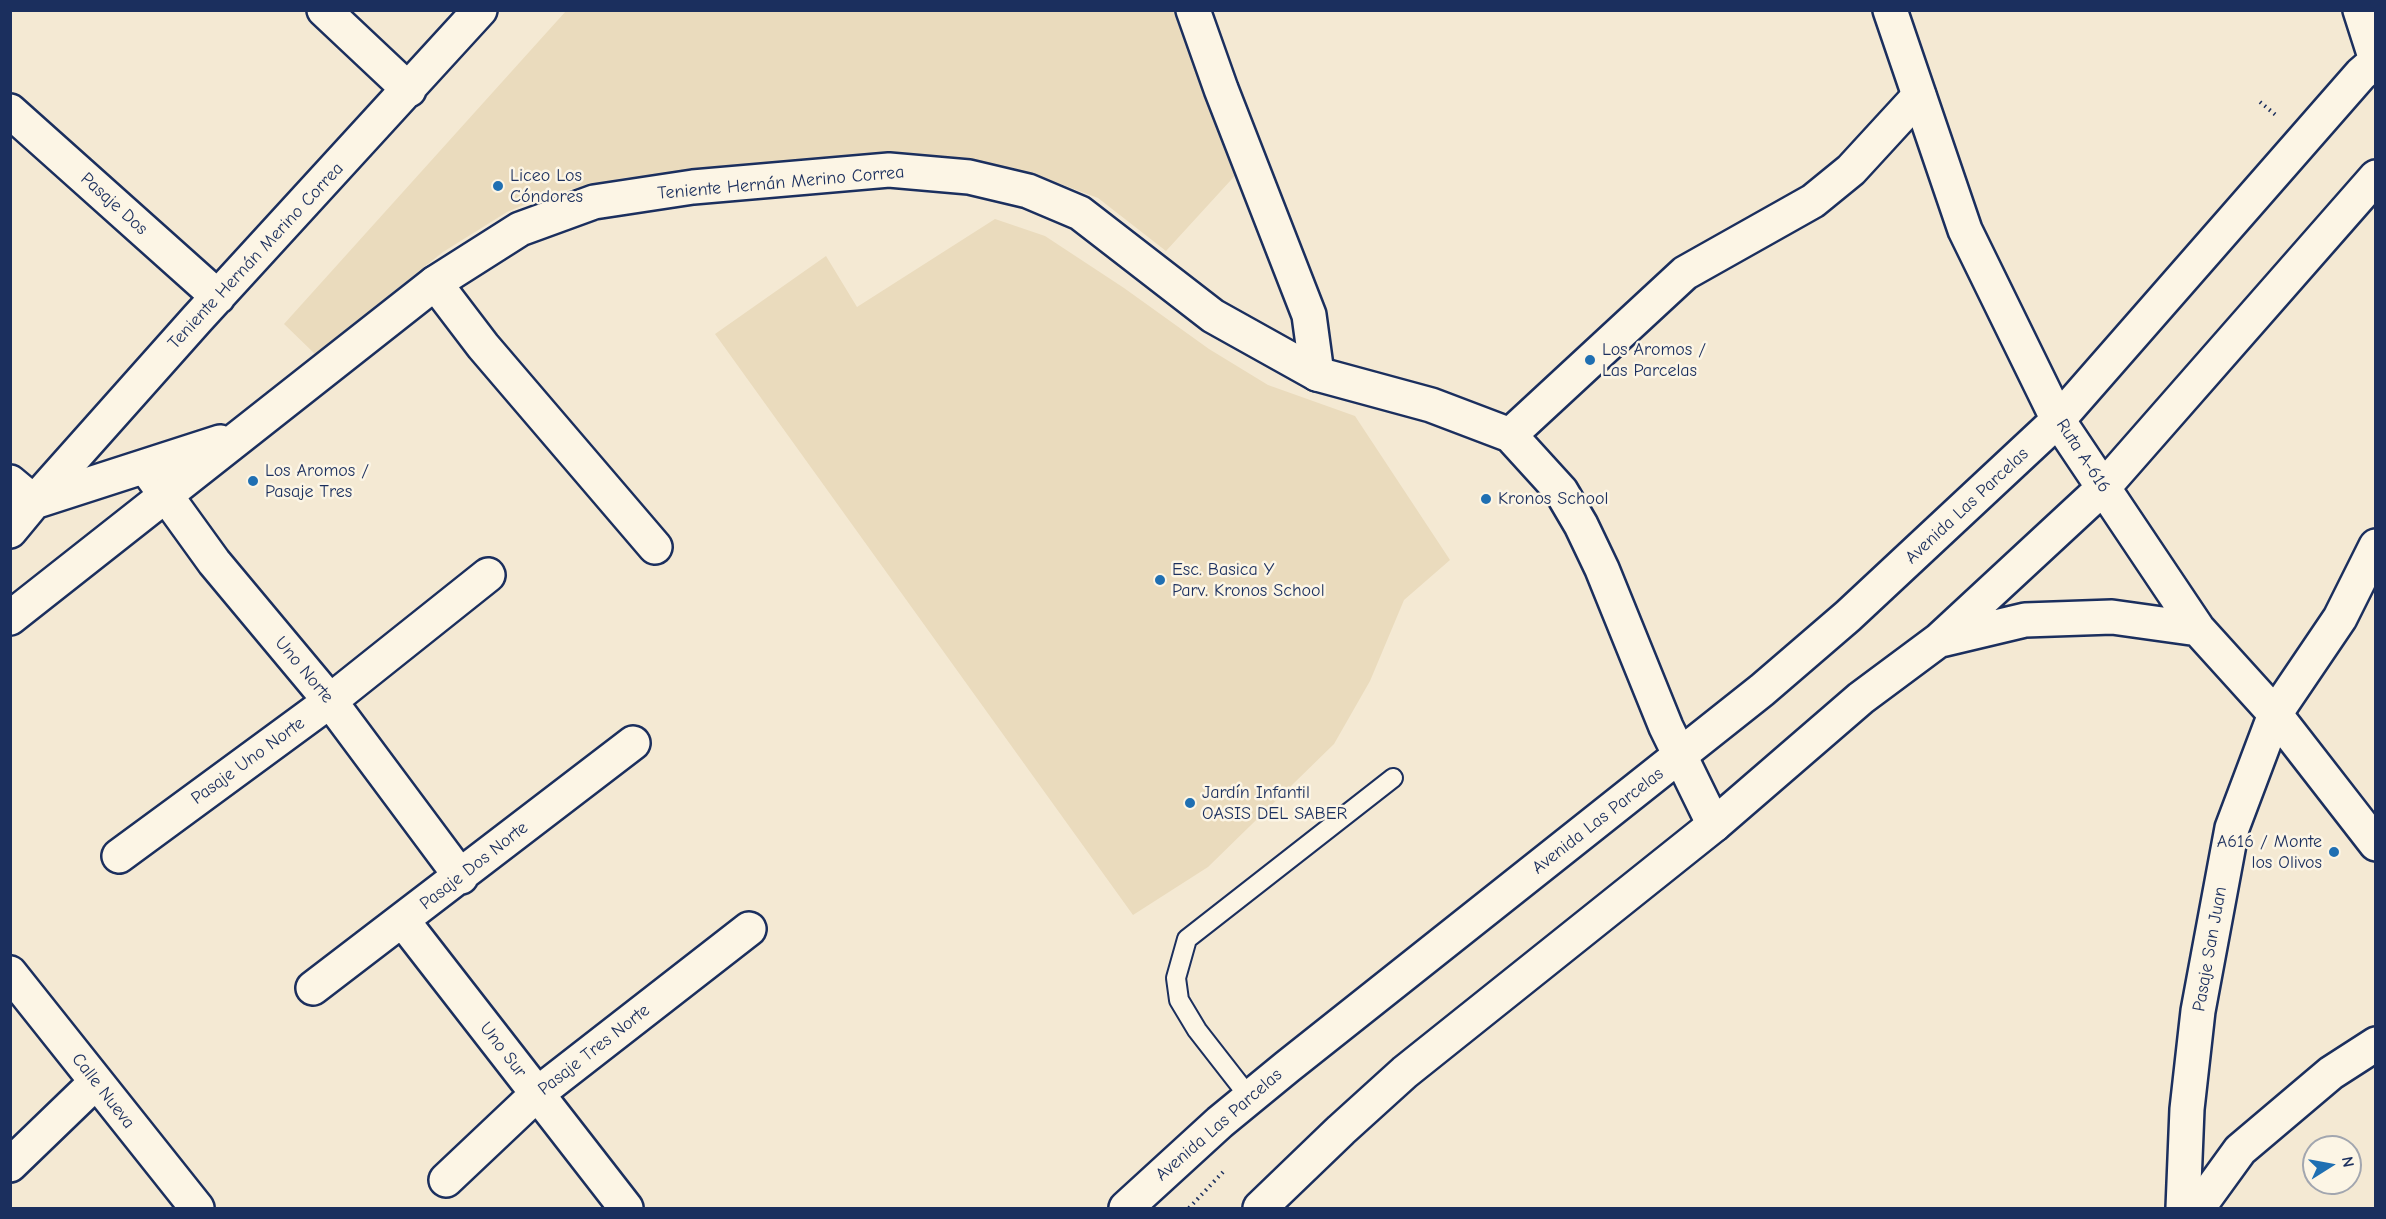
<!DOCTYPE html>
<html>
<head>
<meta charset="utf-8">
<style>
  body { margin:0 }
  #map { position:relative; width:2386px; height:1219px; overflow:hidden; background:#f4e9d3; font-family:"Comic Neue",sans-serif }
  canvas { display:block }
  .frame { position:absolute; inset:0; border:12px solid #1b2f5e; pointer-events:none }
  .north { position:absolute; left:2302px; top:1135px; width:60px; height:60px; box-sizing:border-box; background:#fcf5e5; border:2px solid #a2a6af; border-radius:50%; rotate:79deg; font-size:16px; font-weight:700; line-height:24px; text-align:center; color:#1b2f5e }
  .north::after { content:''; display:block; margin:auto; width:21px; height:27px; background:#1f6fb2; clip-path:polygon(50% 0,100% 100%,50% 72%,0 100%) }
</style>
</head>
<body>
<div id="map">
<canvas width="2386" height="1219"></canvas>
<div class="frame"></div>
<div class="north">N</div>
</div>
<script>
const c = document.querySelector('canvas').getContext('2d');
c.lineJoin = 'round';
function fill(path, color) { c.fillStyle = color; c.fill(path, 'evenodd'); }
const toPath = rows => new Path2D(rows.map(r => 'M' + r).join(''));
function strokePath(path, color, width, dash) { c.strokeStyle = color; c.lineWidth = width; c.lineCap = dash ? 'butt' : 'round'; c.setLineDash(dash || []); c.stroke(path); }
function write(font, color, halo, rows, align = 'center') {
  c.font = font + ' "Comic Neue",sans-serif'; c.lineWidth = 5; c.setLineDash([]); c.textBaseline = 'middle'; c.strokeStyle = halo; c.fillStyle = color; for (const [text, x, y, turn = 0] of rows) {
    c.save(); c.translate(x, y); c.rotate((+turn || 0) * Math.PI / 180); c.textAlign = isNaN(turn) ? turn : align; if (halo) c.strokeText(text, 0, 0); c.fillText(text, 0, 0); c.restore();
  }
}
const built = toPath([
  [566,11,1203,11,1252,157,1166,251,1098,198,1028,172,968,158,892,153,728,167,623,178,552,193,507,212,443,252,315,354,284,324],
  [995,219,1045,236,1124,288,1209,349,1268,385,1355,416,1450,560,1404,600,1370,681,1334,744,1208,867,1133,915,715,334,826,256,857,307]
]);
const path = toPath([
  [2260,102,2277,116],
  [1189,1208,1223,1172]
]);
const service = toPath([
  [1250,1098,1197,1030,1179,1000,1176,978,1187,939,1393,778]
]);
const minor = toPath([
  [324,10,409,90],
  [1193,10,1221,89,1309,315,1317,374],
  [2360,10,2376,60],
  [10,111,218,297],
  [435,283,483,346,655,547],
  [2058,420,2361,74,2376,61],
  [149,472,214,562,330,701,461,877],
  [10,482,34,502,197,319,480,10],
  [2103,488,2376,177],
  [119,856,330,701,488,575],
  [403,921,626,1208],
  [10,973,197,1208],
  [313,988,633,743],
  [10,1165,96,1082],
  [446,1180,537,1094,749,929],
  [2183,1208,2187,1109,2198,1011,2232,828,2275,714,2340,618,2376,546]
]);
const tertiary = toPath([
  [1510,435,1685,273,1813,201,1851,170,1919,96],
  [10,531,34,502,220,442],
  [10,618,435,283,520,229,594,202,693,187,889,170,969,177,1028,191,1080,213,1213,316,1317,374,1431,405,1510,435,1561,491,1581,525,1602,569,1666,727,1714,825],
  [2198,1208,2240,1150,2331,1073,2376,1044]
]);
const secondary = toPath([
  [1890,10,1965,230,2058,420,2198,629,2275,714,2376,844],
  [1941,640,2025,620,2112,617,2198,629],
  [1126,1208,1220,1122,1287,1067,1762,690,1848,616,2058,420],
  [1260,1208,1341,1130,1405,1072,1714,825,1861,698,1939,640,2103,488]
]);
const markers = [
  [498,186,6,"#1f6fb2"],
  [1590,360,6,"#1f6fb2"],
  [253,481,6,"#1f6fb2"],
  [1486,499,6,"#1f6fb2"],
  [1160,580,6,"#1f6fb2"],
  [1190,803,6,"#1f6fb2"],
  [2334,852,6,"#1f6fb2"]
];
const poiNames = [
  ["Liceo Los",510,176],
  ["Cóndores",510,197],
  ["Los Aromos /",1602,350],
  ["Las Parcelas",1602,371],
  ["Los Aromos /",265,471],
  ["Pasaje Tres",265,492],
  ["Kronos School",1498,499],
  ["Esc. Basica Y",1172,570],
  ["Parv. Kronos School",1172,591],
  ["Jardín Infantil",1202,793],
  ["OASIS DEL SABER",1202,814],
  ["A616 / Monte",2322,842,"right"],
  ["los Olivos",2322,863,"right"]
];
const streetNames = [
  ["Teniente Hernán Merino Correa",781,183,-5],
  ["Pasaje Dos",114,204,42],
  ["Teniente Hernán Merino Correa",256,256,-47],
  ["Ruta A-616",2083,456,57],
  ["Avenida Las Parcelas",1967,506,-43],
  ["Uno Norte",304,670,50],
  ["Pasaje Uno Norte",248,761,-36],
  ["Avenida Las Parcelas",1598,821,-38],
  ["Pasaje Dos Norte",474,866,-38],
  ["Pasaje San Juan",2210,949,-80],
  ["Uno Sur",503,1050,52],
  ["Pasaje Tres Norte",594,1050,-38],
  ["Calle Nueva",103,1091,52],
  ["Avenida Las Parcelas",1219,1125,-41]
];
fill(built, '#eadbbd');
strokePath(service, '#1b2f5e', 22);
strokePath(minor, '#1b2f5e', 38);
strokePath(tertiary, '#1b2f5e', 38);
strokePath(secondary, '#1b2f5e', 38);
strokePath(path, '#1b2f5e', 4, [1.5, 4.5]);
strokePath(service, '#fcf5e5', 18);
strokePath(minor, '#fcf5e5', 33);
strokePath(tertiary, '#fcf5e5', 33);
strokePath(secondary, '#fcf5e5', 33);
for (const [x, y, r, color] of markers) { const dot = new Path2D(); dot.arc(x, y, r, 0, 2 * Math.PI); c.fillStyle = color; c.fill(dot); strokePath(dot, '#fcf5e5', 2); }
write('18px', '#1b2f5e', '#fcf5e5', poiNames, 'left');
write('18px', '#1b2f5e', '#fcf5e5', streetNames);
</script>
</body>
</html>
